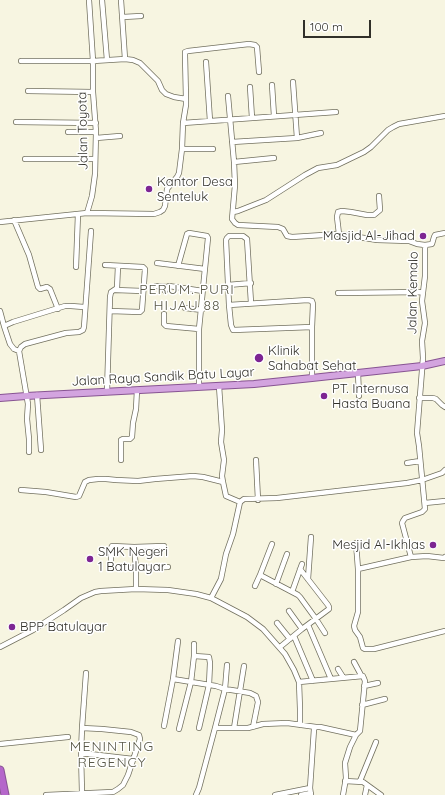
<!DOCTYPE html>
<html>
<head>
<meta charset="utf-8">
<style>
  body { margin:0 }
  #map { position:relative; width:445px; height:795px; overflow:hidden; background:#f7f5e1; font-family:Quicksand,sans-serif }
  canvas { display:block }
  .scale { position:absolute; left:303px; top:20px; width:68px; height:18px; box-sizing:border-box; border:2px solid #313029; border-top:0; padding-left:5px; font-size:12px; line-height:14px; white-space:nowrap; color:#313029; -webkit-text-stroke:3px #fff; paint-order:stroke }
</style>
</head>
<body>
<div id="map">
<canvas width="445" height="795"></canvas>
<div class="scale">100 m</div>
</div>
<script>
const c = document.querySelector('canvas').getContext('2d');
c.lineJoin = 'round';
const toPath = rows => new Path2D(rows.map(r => 'M' + r).join(''));
function strokePath(path, color, width, dash) { c.strokeStyle = color; c.lineWidth = width; c.lineCap = dash ? 'butt' : 'round'; c.setLineDash(dash || []); c.stroke(path); }
function write(font, color, halo, rows, align = 'center') {
  c.font = font + ' Quicksand,sans-serif'; c.lineWidth = 3; c.setLineDash([]); c.textBaseline = 'middle'; c.strokeStyle = halo; c.fillStyle = color; for (const [text, x, y, turn = 0] of rows) {
    c.save(); c.translate(x, y); c.rotate((+turn || 0) * Math.PI / 180); c.textAlign = isNaN(turn) ? turn : align; if (halo) c.strokeText(text, 0, 0); c.fillText(text, 0, 0); c.restore();
  }
}
const minor = toPath([
  [102,0,107,60],
  [121,0,125,59],
  [123,17,141,16],
  [21,61,93,61,89,0],
  [206,62,210,121],
  [293,82,297,138],
  [272,85,274,116],
  [250,87,252,118],
  [28,91,93,92],
  [228,96,234,162,235,185,232,219,235,223,238,225,278,227,283,229,287,236,292,237,339,234,377,240,409,241,417,244,425,245,425,276,422,301,425,323,422,341,423,358,417,433,419,446,425,509,422,512,405,518,403,521,402,523,411,557],
  [186,99,185,55,185,52,188,51,249,44,255,45,257,47,259,72],
  [16,122,96,123],
  [183,123,336,112],
  [68,132,96,132],
  [96,138,120,136],
  [232,142,297,138,321,133],
  [182,149,213,149],
  [25,159,95,159],
  [234,162,274,158],
  [233,212,238,211,266,200,305,175,318,168,337,165,364,152,371,147,388,130,393,127,399,124,445,116],
  [14,220,29,255,38,287,40,289,47,287,50,289,58,309],
  [0,222,87,213,154,214,160,212,163,210,165,206,167,189,177,177,179,173,182,149,183,123,186,105,186,99,174,97,166,94,162,90,158,81,140,63,133,60,125,59,93,61,93,92,96,132,95,174,92,196,87,213],
  [339,234,337,217,338,212,342,211,351,212,367,215,374,215,380,210,379,196],
  [425,245,432,244,434,237,435,235,445,233],
  [157,263,205,269],
  [105,265,143,267,145,269,142,310,140,312,110,311],
  [178,266,187,234,189,233,207,236,208,238,199,329,199,387],
  [76,267,78,214],
  [228,285,251,283],
  [156,286,167,287],
  [115,290,143,291],
  [165,291,167,287,169,286,203,291],
  [338,293,422,292],
  [251,303,247,239,243,236,229,236,227,238,226,240,229,305,231,325,233,330,312,327],
  [229,305,308,300,312,301,313,304,312,327,312,378],
  [185,308,202,310],
  [0,311,4,326],
  [164,314,164,324,166,326,199,329],
  [19,351,14,349,10,344,4,326,13,322,65,306,71,306,84,307],
  [358,373,359,396],
  [107,392,110,297,111,292,117,288,118,266],
  [37,395,41,450],
  [419,398,433,398,436,399,442,405,445,407],
  [29,452,29,439,27,419,28,404,19,351,21,347,25,344,66,333,79,332,83,330,84,327,91,231],
  [121,460,121,440,123,439,130,439,132,437,133,423,136,409,137,390],
  [256,460,258,500],
  [407,463,420,461],
  [21,490,46,492,76,497,79,496,85,482,89,480,98,479,106,479,116,480,138,481,155,479,193,476,203,477,223,482],
  [240,502,244,499,277,498,407,483,422,480,442,473,445,470],
  [425,503,445,501],
  [356,543,358,569],
  [134,547,136,568,168,567],
  [445,557,444,558,427,556,411,557,358,569,358,612,354,626,355,630,360,637,363,648,365,649,374,649,445,631],
  [260,575,272,544],
  [308,579,311,537],
  [276,584,287,554],
  [255,586,260,575,298,595,300,597,316,619,325,633],
  [136,589,136,568,113,567,111,564,111,548,112,546,134,547,164,546],
  [292,592,302,564],
  [211,598,247,617,263,629,285,654,294,670,299,682,363,676,365,681,360,731,356,735,350,747,345,763,346,778,343,795],
  [289,611,302,629],
  [277,623,290,639],
  [308,625,331,679],
  [294,636,313,681],
  [178,641,173,679,216,686,225,689,215,728,199,788,196,795],
  [0,647,33,630,64,610,81,598,95,592,101,591,136,589,168,590,196,594,211,598,221,579,226,554,233,534,240,502,226,496,223,482,222,476,224,460,221,442,222,430,219,386],
  [280,647,302,629,329,609,329,607,328,605,300,569],
  [194,656,194,644],
  [354,662,361,675],
  [227,665,225,689,250,693,256,696,258,702,253,727],
  [338,669,343,677],
  [299,682,300,709,300,725],
  [364,686,378,683],
  [362,705,385,699],
  [164,726,173,679],
  [215,728,248,728,263,724,287,723,316,727],
  [234,728,244,666],
  [179,729,191,682,194,656,209,657,210,663,209,685,199,728],
  [0,744,68,737],
  [81,753,133,759],
  [345,781,363,782,381,795],
  [360,781,376,742],
  [82,793,81,753,82,728,86,673],
  [46,795,113,792,118,789,123,785,128,775,140,739,139,735,131,732,102,729,82,728],
  [275,795,310,788],
  [301,795,311,793],
  [311,795,310,788,314,729,316,727,320,727,356,735],
  [365,795,367,785]
]);
const major = toPath([
  [0,398,26,396,254,384,312,378,422,366,445,361]
]);
const highway = toPath([
  [0,770,5,795]
]);
const markers = [
  [149,189,4,"#7d2593"],
  [423,236,4,"#7d2593"],
  [259,358,5,"#7d2593"],
  [324,396,4,"#7d2593"],
  [433,545,4,"#7d2593"],
  [90,559,4,"#7d2593"],
  [12,627,4,"#7d2593"]
];
const streetNames = [
  ["Jalan Toyota",83,131,-91],
  ["Jalan Kemalo",413,293,-89],
  ["Jalan Raya Sandik Batu Layar",163,377,-3]
];
const poiNames = [
  ["Kantor Desa",157,182],
  ["Senteluk",157,197],
  ["Masjid Al-Jihad",415,236,"right"],
  ["Klinik",268,351],
  ["Sahabat Sehat",268,366],
  ["PT. Internusa",332,389],
  ["Hasta Buana",332,404],
  ["Mesjid Al-Ikhlas",425,545,"right"],
  ["SMK Negeri",98,552],
  ["1 Batulayar",98,567],
  ["BPP Batulayar",20,627]
];
const neighbourhoodNames = [
  ["PERUM. PURI",187,290],
  ["HIJAU 88",187,306],
  ["MENINTING",112,747],
  ["REGENCY",112,763]
];
strokePath(minor, '#72705f', 6);
strokePath(major, '#875492', 8);
strokePath(highway, '#875492', 9);
strokePath(minor, '#fff', 4.5);
strokePath(major, '#d3a4df', 6);
strokePath(highway, '#b567ca', 7);
for (const [x, y, r, color] of markers) { const dot = new Path2D(); dot.arc(x, y, r, 0, 2 * Math.PI); c.fillStyle = color; c.fill(dot); strokePath(dot, '#fff', 1.5); }
write('13px', '#313029', '#fff', streetNames);
write('13px', '#313029', '#fff', poiNames, 'left');
c.letterSpacing = '1px';
write('14px', '#595847', '#fff', neighbourhoodNames);
c.letterSpacing = '0px';
</script>
</body>
</html>
